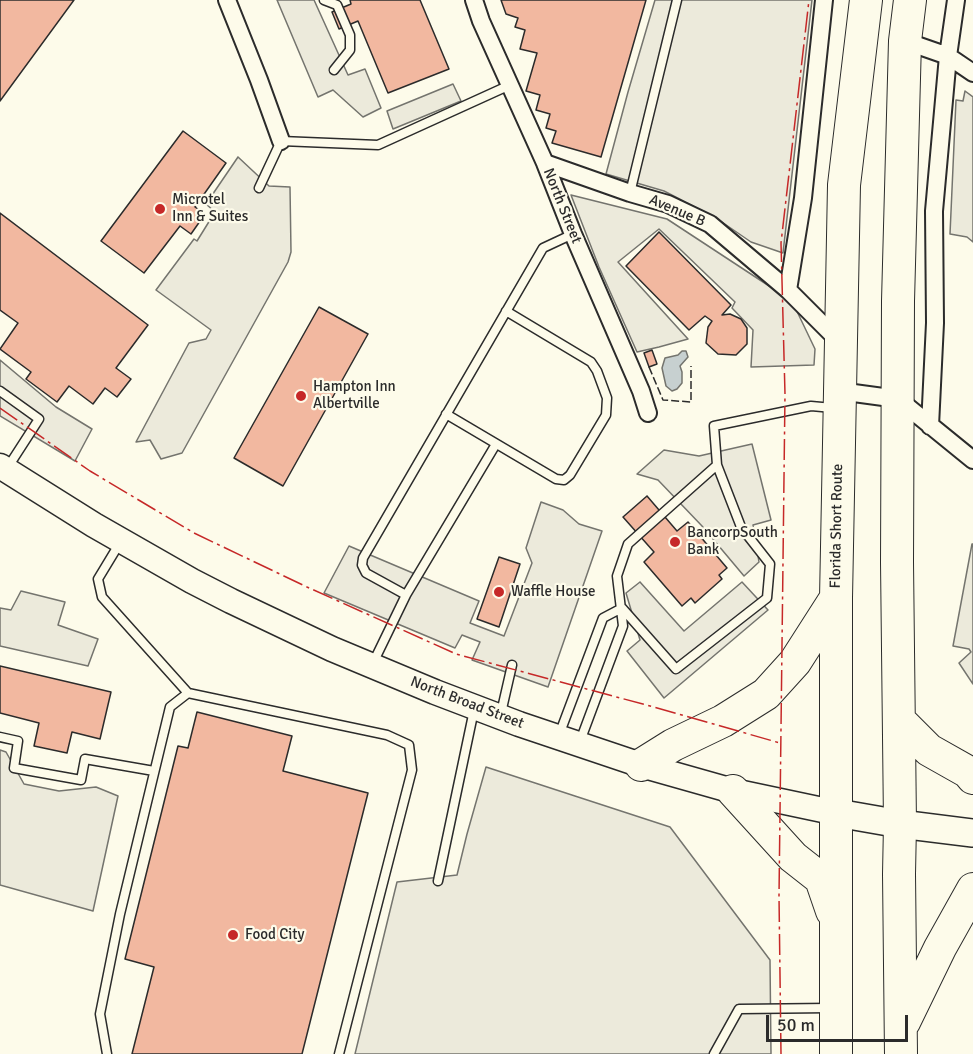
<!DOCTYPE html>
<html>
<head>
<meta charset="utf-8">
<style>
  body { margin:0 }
  #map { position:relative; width:973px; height:1054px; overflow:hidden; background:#fdfbea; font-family:Signika,sans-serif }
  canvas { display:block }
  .scale { position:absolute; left:766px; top:1015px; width:142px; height:27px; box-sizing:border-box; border:3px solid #2b2b2b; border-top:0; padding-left:8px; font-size:18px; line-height:21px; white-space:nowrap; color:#2b2b2b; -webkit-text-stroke:4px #fdfbea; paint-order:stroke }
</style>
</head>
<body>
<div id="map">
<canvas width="973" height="1054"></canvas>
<div class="scale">50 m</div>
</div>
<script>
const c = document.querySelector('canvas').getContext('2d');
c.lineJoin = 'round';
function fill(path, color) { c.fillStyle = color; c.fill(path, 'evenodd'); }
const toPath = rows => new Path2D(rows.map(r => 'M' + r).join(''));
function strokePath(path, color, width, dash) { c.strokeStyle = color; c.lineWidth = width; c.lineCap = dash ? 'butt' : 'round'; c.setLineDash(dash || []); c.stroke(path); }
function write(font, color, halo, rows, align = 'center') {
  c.font = font + ' Signika,sans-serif'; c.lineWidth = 4.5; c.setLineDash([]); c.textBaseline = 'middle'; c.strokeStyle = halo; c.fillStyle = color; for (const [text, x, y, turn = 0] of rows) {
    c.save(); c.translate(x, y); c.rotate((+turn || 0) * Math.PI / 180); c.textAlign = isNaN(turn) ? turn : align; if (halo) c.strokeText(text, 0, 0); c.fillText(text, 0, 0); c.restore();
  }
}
const parking = toPath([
  [277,0,314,0,348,75,365,69,381,108,363,117,333,90,318,97,277,0],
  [655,0,812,0,783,253,751,242,716,218,664,191,606,174,628,92,655,0],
  [453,84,461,101,393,129,387,111,453,84],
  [965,91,973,97,973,242,967,237,950,234,956,100,963,101,965,91],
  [238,157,269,186,290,187,291,252,288,262,182,453,161,459,150,440,136,442,189,343,206,339,211,330,156,290,194,239,197,241,215,212,206,204,238,157],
  [571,195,667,219,792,301,815,349,814,365,751,367,753,330,732,308,735,302,659,229,618,262,688,339,659,347,637,352,599,267,571,195],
  [0,360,56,407,92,429,75,461,0,416,0,360],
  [752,444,771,520,753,525,759,562,744,576,702,526,658,480,637,474,664,450,699,456,752,444],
  [541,502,563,510,579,524,602,531,548,687,472,660,480,642,462,635,455,648,324,593,349,546,479,601,470,623,504,636,532,563,526,548,541,502],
  [972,544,973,544,973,684,959,663,971,652,969,649,953,646,972,544],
  [640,582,684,631,742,582,768,610,664,698,627,651,640,640,626,593,640,582],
  [21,591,65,602,58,625,98,639,88,666,0,646,0,608,11,610,21,591],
  [0,750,6,752,24,784,59,791,96,787,118,796,93,911,0,885,0,750],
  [486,767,670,827,770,960,771,1054,355,1054,397,882,457,875,467,834,486,767]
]);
const water = toPath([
  [682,351,686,351,688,357,680,366,682,372,682,383,677,389,672,391,666,386,662,368,665,358,678,355,682,351]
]);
const building = toPath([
  [0,0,74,0,0,101,0,0],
  [350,0,420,0,449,69,388,93,358,21,339,29,332,12,351,4,350,0],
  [501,0,646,0,601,157,552,143,556,131,546,128,550,114,536,110,540,95,526,91,537,53,520,49,525,30,515,27,518,18,506,14,501,0],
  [183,131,226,163,195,207,205,214,191,234,180,226,144,273,101,241,183,131],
  [0,213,148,325,116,368,131,379,117,397,105,388,93,404,69,386,57,402,26,379,31,372,0,349,18,323,0,310,0,213],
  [659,232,731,305,722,315,730,314,741,319,747,328,747,344,736,355,718,354,706,343,708,327,712,321,705,316,689,330,626,266,659,232],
  [319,307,368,334,283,486,234,458,319,307],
  [652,350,657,364,649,367,644,353,652,350],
  [647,496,677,531,688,522,727,568,719,575,722,579,695,603,691,598,682,606,644,562,654,552,623,517,647,496],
  [499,557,520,564,499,627,477,619,499,557],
  [0,666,111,692,100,739,72,732,67,753,34,746,39,723,0,713,0,666],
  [197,712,292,736,283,771,368,793,302,1054,132,1054,154,967,125,959,178,746,188,748,197,712]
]);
const lane = toPath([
  [324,0,337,5,350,35,350,50,334,70],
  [259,188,281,141,378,145,510,85],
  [630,193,677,0],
  [0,391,39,419,8,467],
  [446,414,556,479,564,480,570,475,606,415,607,398,597,371,591,362,506,311],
  [121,541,98,579,102,597,188,693,387,735,409,745,412,770,339,1054],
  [406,595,366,573,362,565,363,558,543,248,573,234],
  [622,608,676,669,767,598,770,564,741,527,717,465,714,426,811,406,833,408],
  [373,663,406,595,496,444],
  [501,713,512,665],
  [559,735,603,618,622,608],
  [0,737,18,741,14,768,81,780,85,759,154,771],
  [579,744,623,626,617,576,628,544,717,465],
  [438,881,474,710],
  [107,1054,100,1014,120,914,170,707,188,693],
  [714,1054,739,1009,830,1008]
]);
const street = toPath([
  [227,0,259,80,281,141],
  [474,0,481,21,545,163,573,234,641,391,648,413],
  [905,41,948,56,973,73],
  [545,163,630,193,668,204,710,224,788,290,840,342],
  [788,290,803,198,824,0],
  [839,391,898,399,973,460],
  [930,426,935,323,934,211,948,56,956,0]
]);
const secondary = toPath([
  [0,466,94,525,192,581,231,601,332,649,435,692,519,724,641,765,733,791,837,813]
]);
const primary = toPath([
  [837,813,900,824,973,833]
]);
const highway = toPath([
  [899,720,929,750,968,772,973,778],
  [641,765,673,745,723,721,766,694,795,662,836,598],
  [733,791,793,857,821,879,832,911],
  [904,1022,940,948,973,889],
  [836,1054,836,598,844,185,866,0],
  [901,1054,899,874,900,824,897,562,898,301,905,41,910,0]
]);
const fence = toPath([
  [649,367,663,400,691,402,691,366]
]);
const power = toPath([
  [0,408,90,471,194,533,307,587,456,654,654,707,780,743],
  [781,1054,779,896,785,394,781,243,809,0]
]);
const markers = [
  [160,209,6,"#c62828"],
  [301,396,6,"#c62828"],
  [675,542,6,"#c62828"],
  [499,592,6,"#c62828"],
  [233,935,6,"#c62828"]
];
const poiNames = [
  ["Microtel",172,200],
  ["Inn & Suites",172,217],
  ["Hampton Inn",313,387],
  ["Albertville",313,404],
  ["BancorpSouth",687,533],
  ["Bank",687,550],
  ["Waffle House",511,592],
  ["Food City",245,935]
];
const streetNames = [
  ["North Street",562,206,68],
  ["Avenue B",677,211,23],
  ["Florida Short Route",837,526,-89],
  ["North Broad Street",467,703,21]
];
fill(parking, '#eceadb');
strokePath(parking, '#74746e', 1.5);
fill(water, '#c7d0d0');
strokePath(water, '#74746e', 1.5);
fill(building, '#f2b8a0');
strokePath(building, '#2b2b2b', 1.5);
strokePath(lane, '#2b2b2b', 11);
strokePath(street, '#2b2b2b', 20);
strokePath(secondary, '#2b2b2b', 27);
strokePath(primary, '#2b2b2b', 30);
strokePath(highway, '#2b2b2b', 34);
strokePath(lane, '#fdfbea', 8);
strokePath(street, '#fdfbea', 16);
strokePath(secondary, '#fdfbea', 24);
strokePath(primary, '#fdfbea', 27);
strokePath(highway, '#fdfbea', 32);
strokePath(fence, '#2b2b2b', 1.5, [8, 3]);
strokePath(power, '#c62828', 1.5, [21, 4.5, 3, 4.5]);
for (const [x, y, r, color] of markers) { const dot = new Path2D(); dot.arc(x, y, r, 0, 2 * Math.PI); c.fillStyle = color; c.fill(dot); strokePath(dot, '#fdfbea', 2); }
write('15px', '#2b2b2b', '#fdfbea', poiNames, 'left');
write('15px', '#2b2b2b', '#fdfbea', streetNames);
</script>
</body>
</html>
